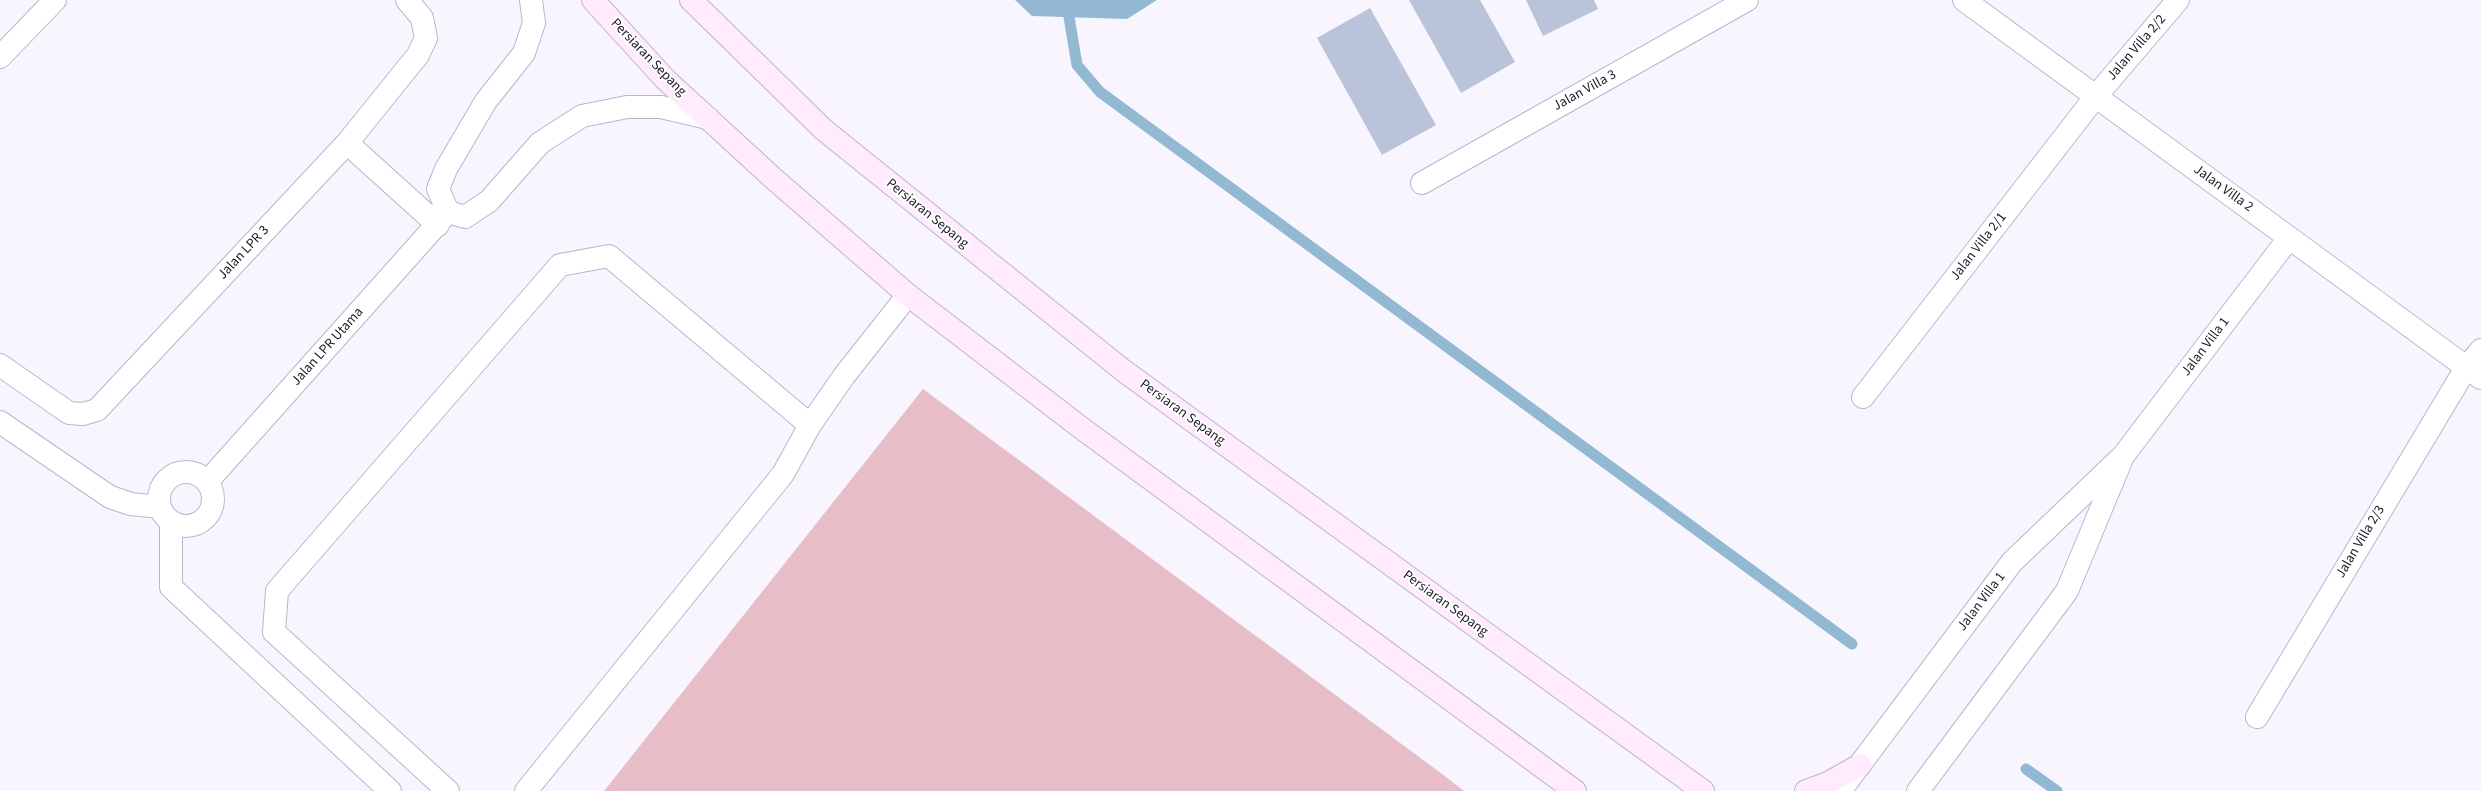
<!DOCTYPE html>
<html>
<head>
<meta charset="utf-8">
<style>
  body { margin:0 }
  canvas { display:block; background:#f8f5ff }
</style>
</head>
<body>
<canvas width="2481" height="791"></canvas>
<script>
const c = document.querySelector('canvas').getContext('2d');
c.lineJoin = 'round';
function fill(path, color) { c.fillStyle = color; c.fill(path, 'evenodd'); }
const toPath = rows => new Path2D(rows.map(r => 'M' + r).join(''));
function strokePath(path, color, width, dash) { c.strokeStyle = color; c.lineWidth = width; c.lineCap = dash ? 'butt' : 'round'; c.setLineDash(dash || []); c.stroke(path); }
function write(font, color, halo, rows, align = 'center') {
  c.font = font + ' "Source Sans 3",sans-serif'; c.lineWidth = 4; c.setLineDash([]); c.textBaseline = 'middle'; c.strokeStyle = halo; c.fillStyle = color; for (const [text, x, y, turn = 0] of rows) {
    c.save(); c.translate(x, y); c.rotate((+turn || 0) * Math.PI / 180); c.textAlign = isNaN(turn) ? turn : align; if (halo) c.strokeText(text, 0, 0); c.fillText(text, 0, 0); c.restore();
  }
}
const green = toPath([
  [923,389,1442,774,1464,791,604,791]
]);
const water = toPath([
  [1015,0,1157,0,1127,19,1032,16]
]);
const stream = toPath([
  [1069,17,1077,65,1100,92,1852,644],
  [2026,769,2057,791]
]);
const building = toPath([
  [1409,0,1480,0,1515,62,1461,93],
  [1526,0,1594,0,1598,9,1543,36],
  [1370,8,1436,125,1382,155,1317,38]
]);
const street = toPath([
  [1964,0,2481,378],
  [0,57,55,0],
  [347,143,438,225],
  [1422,183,1747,0],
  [448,212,465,217,489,201,540,143,582,116,627,107,661,107,708,118],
  [448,212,438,189,446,169,486,101,524,53,534,23,531,0],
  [0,365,69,413,83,414,97,410,347,143,418,55,426,38,422,18,407,0],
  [1863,397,2096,96,2178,0],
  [0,422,110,497,131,504,160,507],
  [2123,456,2289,238],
  '159 499a27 27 0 1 1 54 0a27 27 0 1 1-54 0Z',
  [207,482,448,212],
  [171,522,171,587,390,791],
  [2257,717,2466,368,2481,350],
  [448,791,274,632,277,591,560,265,609,256,810,425],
  [526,791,783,474,810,425,844,376,908,295],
  [1840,791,2012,562,2123,456,2067,591,1918,791]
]);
const secondary = toPath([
  [593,0,665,79,774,179,908,295,1080,427,1575,791],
  [691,0,824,130,1124,371,1703,791],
  [1806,791,1828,783,1860,765]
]);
const streetNames = [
  ["Jalan Villa 2/2",2137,48,-49],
  ["Persiaran Sepang",648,58,46],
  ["Jalan Villa 3",1585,91,-29],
  ["Jalan Villa 2",2223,189,36],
  ["Persiaran Sepang",927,214,39],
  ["Jalan Villa 2/1",1979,247,-52],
  ["Jalan LPR 3",244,253,-47],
  ["Jalan LPR Utama",328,347,-48],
  ["Jalan Villa 1",2206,347,-53],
  ["Persiaran Sepang",1182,413,36],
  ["Jalan Villa 2/3",2361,542,-59],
  ["Jalan Villa 1",1982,602,-53],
  ["Persiaran Sepang",1445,604,36]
];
fill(green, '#e7bdc8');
fill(water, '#92b9d1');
strokePath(stream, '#92b9d1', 11);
fill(building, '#b9c3d9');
strokePath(street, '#bbb4cc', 24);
strokePath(secondary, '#bbb4cc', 24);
strokePath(street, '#fff', 22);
strokePath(secondary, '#ffeafe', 22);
write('14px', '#1c1a23', '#fff', streetNames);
</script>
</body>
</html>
